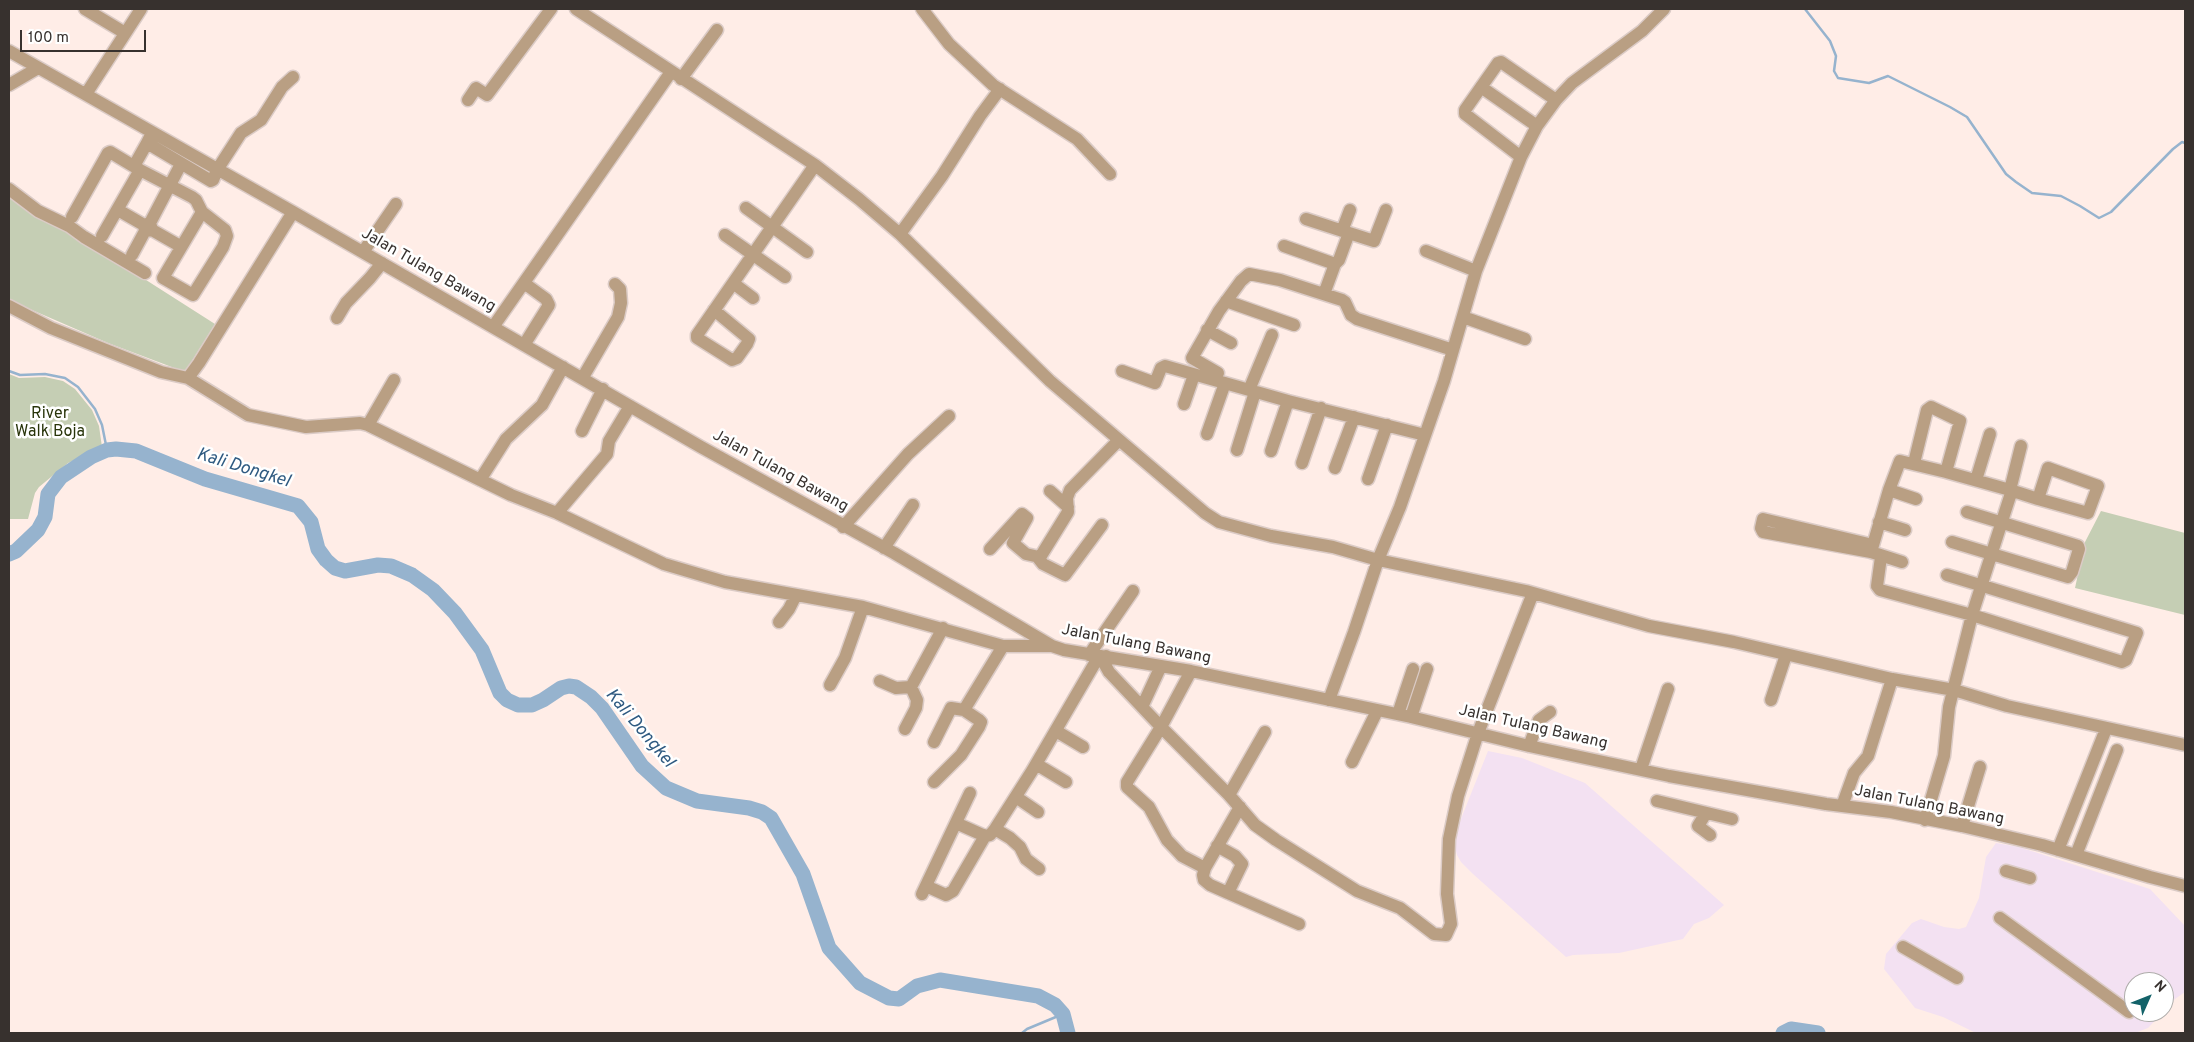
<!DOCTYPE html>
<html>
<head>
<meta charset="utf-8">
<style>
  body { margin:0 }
  #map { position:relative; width:2194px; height:1042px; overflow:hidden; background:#ffede7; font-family:Overpass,sans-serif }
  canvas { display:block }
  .frame { position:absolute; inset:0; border:10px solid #37312e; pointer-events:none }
  .north { position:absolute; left:2124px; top:972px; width:50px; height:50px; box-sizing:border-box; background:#fff; border:1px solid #afadab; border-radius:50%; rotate:46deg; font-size:14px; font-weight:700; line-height:20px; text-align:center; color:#37312e }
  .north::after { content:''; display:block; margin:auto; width:18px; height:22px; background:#136269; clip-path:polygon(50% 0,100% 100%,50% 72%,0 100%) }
  .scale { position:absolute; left:20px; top:30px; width:126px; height:22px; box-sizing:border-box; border:2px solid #37312e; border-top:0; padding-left:6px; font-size:15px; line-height:18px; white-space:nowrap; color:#37312e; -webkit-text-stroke:4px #fff; paint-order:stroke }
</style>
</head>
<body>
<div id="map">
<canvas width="2194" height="1042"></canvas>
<div class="frame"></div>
<div class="north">N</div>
<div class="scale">100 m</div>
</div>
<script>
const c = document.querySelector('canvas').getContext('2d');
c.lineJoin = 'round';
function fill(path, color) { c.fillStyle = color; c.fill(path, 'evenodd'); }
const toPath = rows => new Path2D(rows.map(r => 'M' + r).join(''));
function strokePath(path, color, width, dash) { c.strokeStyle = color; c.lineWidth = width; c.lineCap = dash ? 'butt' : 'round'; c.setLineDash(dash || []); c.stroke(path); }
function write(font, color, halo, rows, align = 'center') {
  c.font = font + ' Overpass,sans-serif'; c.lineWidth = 5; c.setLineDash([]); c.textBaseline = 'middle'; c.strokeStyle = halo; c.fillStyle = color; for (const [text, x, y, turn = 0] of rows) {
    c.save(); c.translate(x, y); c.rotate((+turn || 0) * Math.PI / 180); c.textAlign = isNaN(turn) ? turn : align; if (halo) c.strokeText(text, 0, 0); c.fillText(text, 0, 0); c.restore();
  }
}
const industrial = toPath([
  [1488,751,1522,758,1585,783,1724,905,1709,918,1694,924,1683,939,1619,953,1573,955,1566,957,1473,874,1461,862,1457,855,1453,839],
  [1996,843,2019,847,2150,889,2185,926,2185,992,2175,999,2164,1011,2164,982,2134,982,2134,1012,2163,1012,2148,1028,2135,1033,1976,1033,1943,1017,1915,1008,1884,969,1886,954,1912,923,1921,919,1944,927,1959,929,1966,927,1979,898,1986,857]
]);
const green = toPath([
  [9,197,17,204,99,250,215,324,185,372,108,343,9,300],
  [9,374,19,378,45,377,63,381,75,389,92,410,99,426,102,447,68,463,39,487,35,493,28,519,9,519],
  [2101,511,2185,533,2185,615,2075,588,2085,542]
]);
const stream = toPath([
  [1805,9,1830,41,1836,56,1834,71,1838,78,1869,83,1888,76,1950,107,1967,117,2006,174,2016,182,2032,193,2061,196,2080,206,2099,218,2111,212,2173,149,2182,142,2185,143],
  [9,371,20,375,45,374,65,378,78,387,95,409,102,425,107,450],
  [1022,1033,1027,1029,1063,1014]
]);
const river = toPath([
  [9,554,16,551,38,530,45,517,48,494,61,477,91,457,107,450,116,449,136,451,205,479,298,506,311,522,318,549,326,560,335,568,345,571,378,565,391,566,412,575,433,590,455,613,482,650,500,693,507,700,518,705,532,705,543,700,561,688,569,686,576,687,591,697,602,708,642,766,666,788,697,801,749,808,762,812,771,818,803,874,829,948,860,983,889,998,899,999,917,986,940,980,1038,996,1055,1005,1063,1014,1068,1033],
  [1783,1033,1791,1029,1818,1033]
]);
const minor = toPath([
  [85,9,125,33],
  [576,9,815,165,859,199,900,234,1050,381,1205,513,1219,522,1271,536,1333,547,1378,560,1354,632,1329,700],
  [922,9,949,44,993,85,1077,139,1110,174],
  [9,51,293,212,701,447,894,553,1052,646,1064,650,1191,671,1411,717,1529,746,1669,776,1826,804,1891,812,1962,826,2042,845,2150,877,2185,886],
  [681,79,717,30],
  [9,85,38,68],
  [1481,87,1537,126],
  [86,94,141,9],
  [468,100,476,88,487,95,551,9],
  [1556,100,1572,83,1642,31,1664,9],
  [152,133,147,143,211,181,213,180,217,170,241,133,261,120,282,87,293,77],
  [1521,157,1465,114,1465,110,1498,63,1501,62,1556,100,1537,126,1521,157,1476,271,1444,381,1400,507,1378,560,1526,591,1649,626,1734,642,1892,679,1954,690,2007,706,2185,745],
  [134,166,147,143],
  [9,189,38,211,69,226,84,237,145,273],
  [746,208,807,252],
  [118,210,144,225],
  [72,217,108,153,110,152,140,170,192,197,196,200,202,212,225,230,227,236,223,247,193,295,163,278,202,212],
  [1306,219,1349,233,1339,260,1335,264],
  [150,223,152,230,145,231,144,225,150,223,181,164],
  [152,230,180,246],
  [1342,231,1350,210],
  [1349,233,1374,241,1386,210],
  [900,234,942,176,980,116,1000,89],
  [725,235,785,277],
  [102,236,140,170],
  [1284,246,1335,264,1324,294],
  [1426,251,1476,271],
  [363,252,396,204],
  [132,255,145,231],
  [733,283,753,298],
  [1226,301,1294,325],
  [9,306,51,328,161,372,188,378,248,415,306,427,360,423,368,425,511,495,557,513,664,564,725,582,863,607,1003,646,1050,646],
  [714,310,749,339,747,344,737,358,732,360,697,338,697,335,815,165],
  [1463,317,1525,339],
  [337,318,346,303,370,278,382,263],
  [493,327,671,72],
  [1207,330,1231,343],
  [524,345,549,305,546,299,524,283],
  [1122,371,1155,383,1161,368,1165,366,1288,401,1425,435],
  [1218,373,1192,358,1219,311,1241,281,1249,274,1280,280,1342,300,1345,302,1351,315,1357,319,1453,350],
  [583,377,618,317,621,303,620,289,615,284],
  [188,378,199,363,293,212],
  [1249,390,1272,335],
  [1184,404,1194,375],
  [368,425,394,380],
  [582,431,603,389],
  [1207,434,1225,383],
  [1237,450,1255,392],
  [1271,451,1288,401],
  [1302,463,1321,408],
  [1914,463,1927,410,1931,407,1960,421,1946,472],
  [1335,468,1354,417],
  [1368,479,1387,425],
  [480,480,506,439,542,405,563,367],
  [1976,480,1990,434],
  [1889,490,1916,499],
  [2010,490,2021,446],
  [1050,491,1068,507],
  [557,513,607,454,609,441,630,406],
  [1879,522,1905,530],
  [1102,525,1065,575,1043,564,1039,559,1068,512,1067,498,1070,490,1118,441],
  [843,527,908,454,949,416],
  [1952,542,2068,577,2072,572,2079,549,2078,546,1967,512],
  [884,548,913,505],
  [990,549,1022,514,1027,518,1013,543,1026,554,1039,557],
  [1871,552,1763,532,1761,528,1763,519,1873,545],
  [1881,557,1877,586,1880,590,1972,615,2122,662,2126,660,2137,633,1947,575],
  [1902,562,1871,552,1889,490,1900,461,1946,472,2010,490,2038,499,2088,513,2098,486,2048,468,2038,499],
  [779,622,789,609,796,595],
  [1089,655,1133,591],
  [1106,656,1104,663,1109,672,1161,727,1127,782,1127,787,1149,807,1167,840,1182,856,1205,868],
  [1191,671,1161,727,1229,795,1265,732],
  [880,681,896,688,911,687,943,628],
  [830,685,845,658,863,607],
  [1771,700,1786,655],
  [1142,707,1161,666],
  [1398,714,1413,669],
  [1411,717,1427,669],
  [905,729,916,708,917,700,911,687],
  [1056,731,1083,747],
  [934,742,951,708,964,710],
  [1529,746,1539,720,1550,712],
  [1352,762,1377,711],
  [1036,764,1066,782],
  [1641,769,1668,689],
  [934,782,961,755,979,727,981,722,979,720,964,710,1003,646],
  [1229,795,1255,825,1276,840,1357,891,1400,908,1434,934,1446,935,1451,924,1447,894,1449,839,1458,796,1478,733,1533,593],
  [1016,797,1038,812],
  [1657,801,1732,819],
  [1842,806,1854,773,1868,756,1892,679],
  [1706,813,1698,826,1710,835],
  [1925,820,1944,756,1949,707,1972,615,2012,490],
  [956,823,985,836,990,835,995,829,1032,771,1099,656],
  [1962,826,1980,767],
  [995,829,1010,838,1020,847,1026,859,1039,869],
  [1217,846,1235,856,1242,864,1228,893,1299,924],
  [2058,850,2106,729],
  [2076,855,2117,750],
  [2006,871,2030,878],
  [926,886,946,895,953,891,985,836],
  [1228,893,1210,885,1204,880,1203,875,1205,868,1240,807],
  [922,894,970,793],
  [2000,918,2129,1012],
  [1903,947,1957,978]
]);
const streetNames = [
  ["Jalan Tulang Bawang",428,271,30],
  ["Jalan Tulang Bawang",780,472,29],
  ["Jalan Tulang Bawang",1136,645,11],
  ["Jalan Tulang Bawang",1533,728,13],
  ["Jalan Tulang Bawang",1929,806,11]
];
const parkNames = [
  ["River",50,415],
  ["Walk Boja",50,433]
];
const waterNames = [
  ["Kali Dongkel",243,469,17],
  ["Kali Dongkel",639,729,50]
];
fill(industrial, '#f3e1f2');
fill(green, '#c5ceb4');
strokePath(stream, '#96b3ce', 2.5);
strokePath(river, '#96b3ce', 15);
strokePath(minor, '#dbcbc6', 15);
strokePath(minor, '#b99f83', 12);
write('16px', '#37312e', '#fff', streetNames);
write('16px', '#28340a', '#fff', parkNames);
write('italic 18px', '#2f5a81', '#fff', waterNames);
</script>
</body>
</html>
